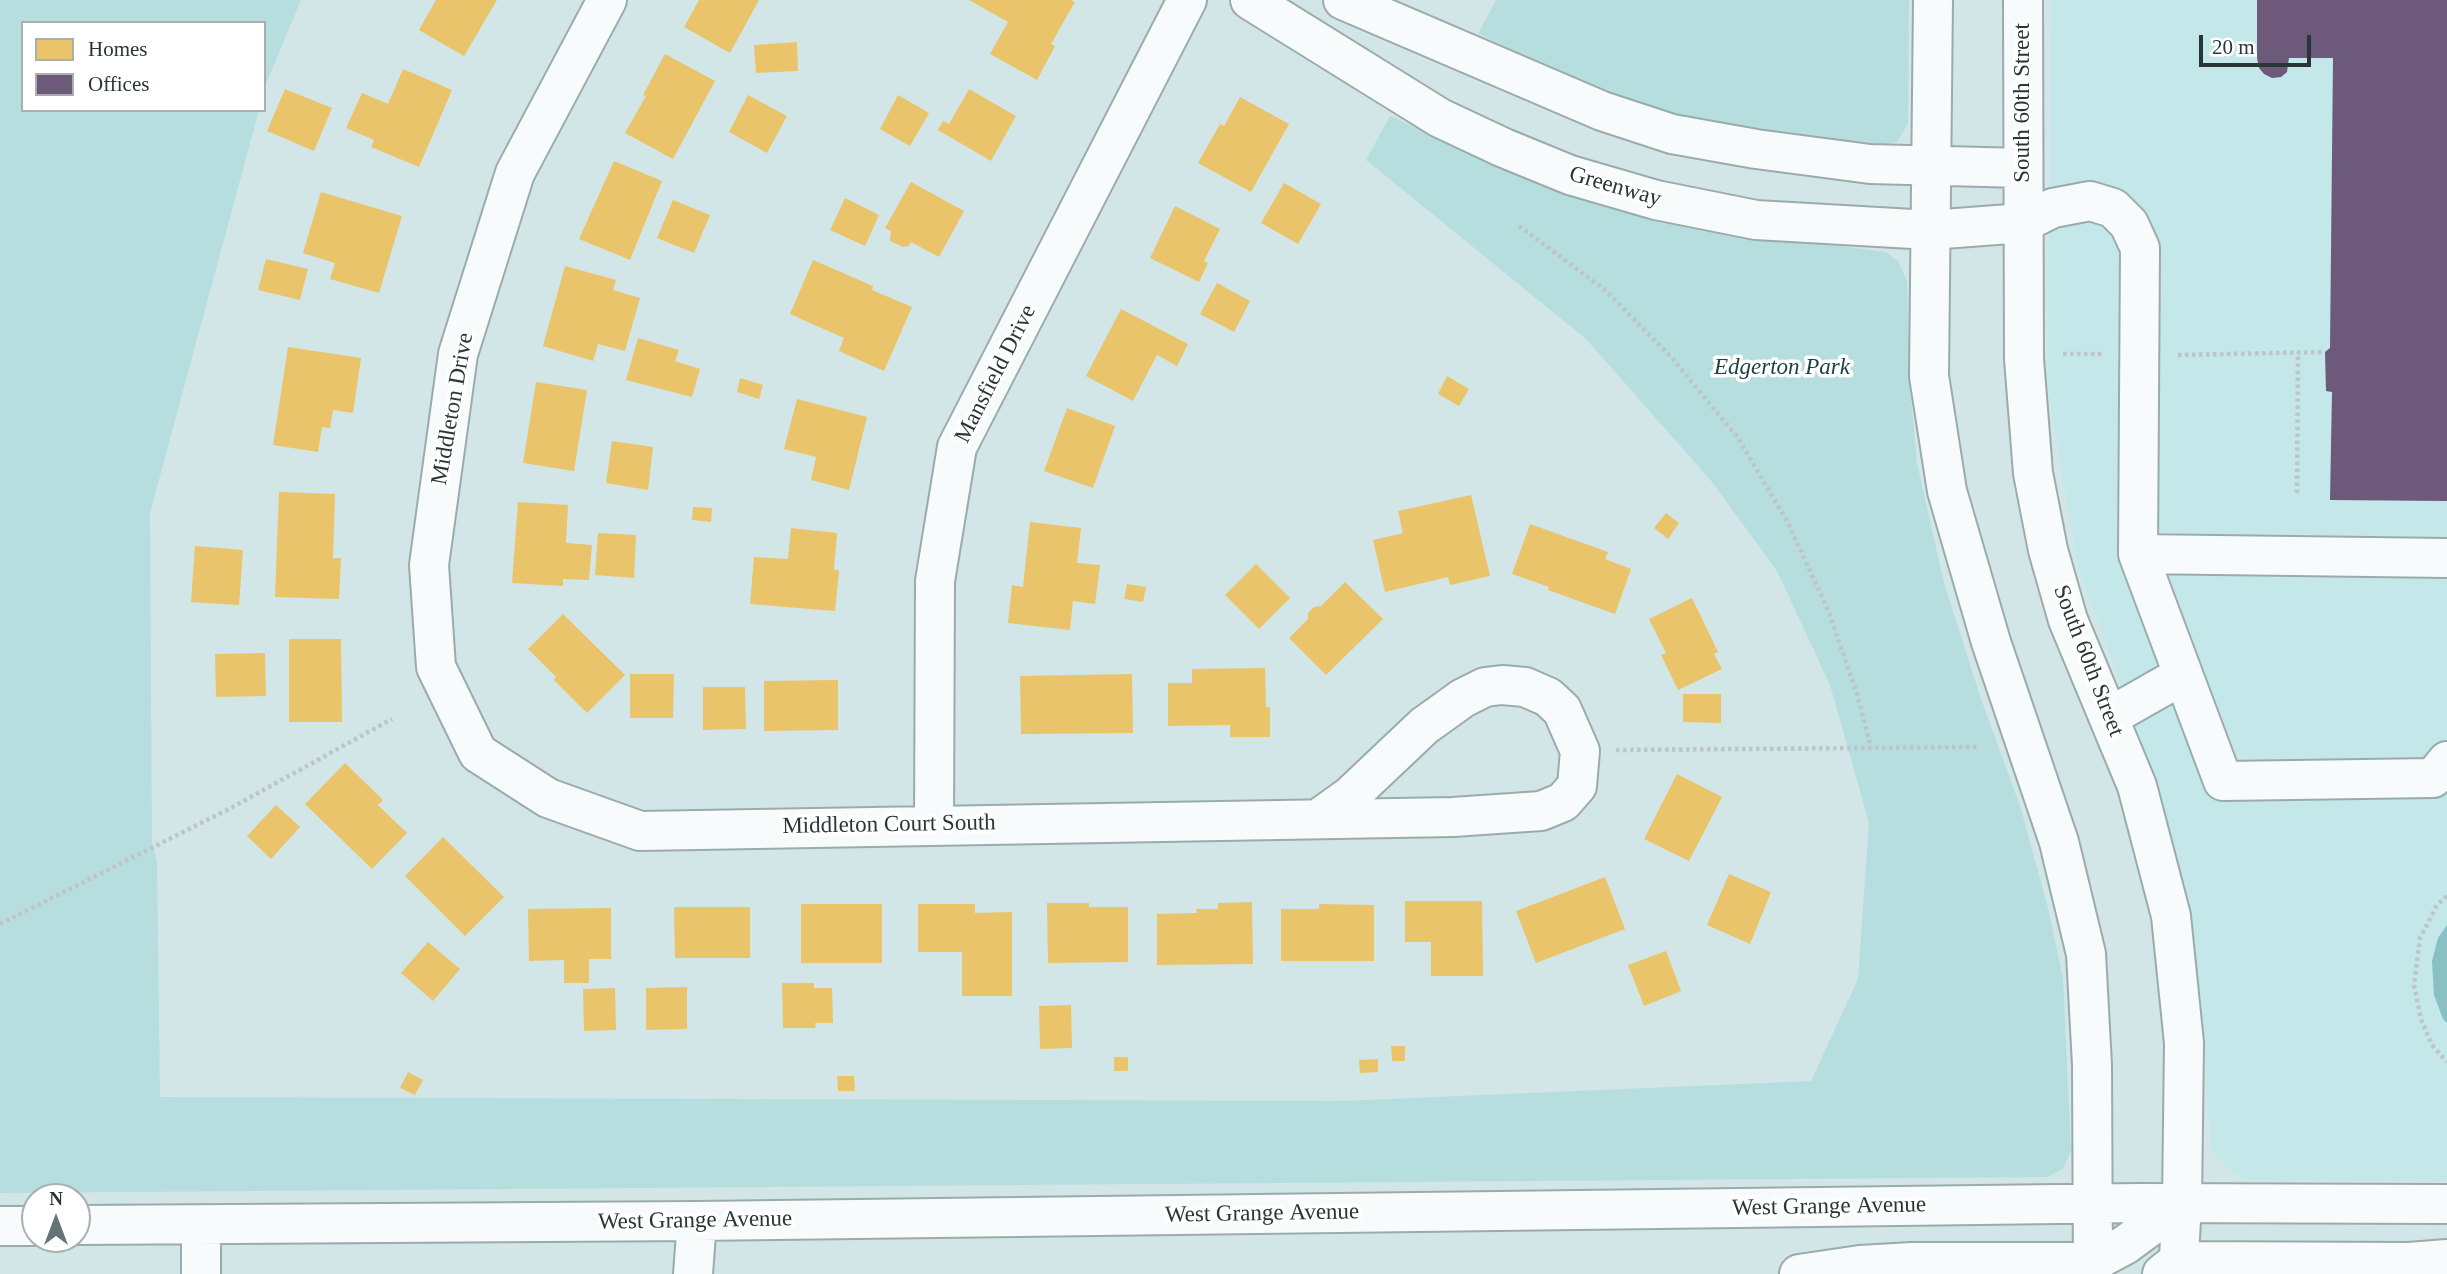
<!DOCTYPE html>
<html>
<head>
<meta charset="utf-8">
<style>
  body { margin:0 }
  #map { position:relative; width:2447px; height:1274px; overflow:hidden; background:#d2e6e7; font-family:Georgia,serif }
  canvas { display:block }
  .legend { position:absolute; left:21px; top:21px; width:245px; height:91px; box-sizing:border-box; background:#fff; border:2px solid #a9afaf; margin:0; padding:9px 12px; list-style:none; font-size:21px; color:#283637 }
  .legend li { display:flex; align-items:center; gap:14px; height:35px }
  .legend b { width:35px; border:2px solid #a9afaf }
  .north { position:absolute; left:21px; top:1183px; width:70px; height:70px; box-sizing:border-box; background:#fff; border:2px solid #a9afaf; border-radius:50%; rotate:0deg; font-size:19px; font-weight:700; line-height:28px; text-align:center; color:#283637 }
  .north::after { content:''; display:block; margin:auto; width:24px; height:32px; background:#647475; clip-path:polygon(50% 0,100% 100%,50% 72%,0 100%) }
  .scale { position:absolute; left:2199px; top:35px; width:112px; height:32px; box-sizing:border-box; border:4px solid #283637; border-top:0; padding-left:9px; font-size:21px; line-height:24px; white-space:nowrap; color:#283637; -webkit-text-stroke:5px #fff; paint-order:stroke }
</style>
</head>
<body>
<div id="map">
<canvas width="2447" height="1274"></canvas>
<ul class="legend">
<li><b style="height:19px;background:#e9c46a"></b>Homes</li>
<li><b style="height:19px;background:#6d597a"></b>Offices</li>
</ul>
<div class="north">N</div>
<div class="scale">20 m</div>
</div>
<script>
const c = document.querySelector('canvas').getContext('2d');
c.lineJoin = 'round';
function fill(path, color) { c.fillStyle = color; c.fill(path, 'evenodd'); }
const toPath = rows => new Path2D(rows.map(r => 'M' + r).join(''));
function strokePath(path, color, width, dash) { c.strokeStyle = color; c.lineWidth = width; c.lineCap = dash ? 'butt' : 'round'; c.setLineDash(dash || []); c.stroke(path); }
function write(font, color, halo, rows, align = 'center') {
  c.font = font + ' Georgia,serif'; c.lineWidth = 7; c.setLineDash([]); c.textBaseline = 'middle'; c.strokeStyle = halo; c.fillStyle = color; for (const [text, x, y, turn = 0] of rows) {
    c.save(); c.translate(x, y); c.rotate((+turn || 0) * Math.PI / 180); c.textAlign = isNaN(turn) ? turn : align; if (halo) c.strokeText(text, 0, 0); c.fillText(text, 0, 0); c.restore();
  }
}
const built = toPath([
  [2051,0,2447,0,2447,1181,2247,1181,2225,1166,2211,1149,2201,999,2148,758,2078,567,2048,390]
]);
const green = toPath([
  [0,0,301,0,264,89,264,23,23,23,23,110,259,110,150,513,152,842,157,861,160,1097,1342,1101,1811,1081,1858,979,1869,823,1830,685,1777,571,1712,482,1586,339,1366,160,1390,116,1539,184,1701,228,1886,252,1898,261,1907,281,1910,388,1917,463,1944,583,1981,699,2021,809,2047,904,2063,978,2071,1151,2063,1169,2047,1177,0,1193],
  [1496,0,1909,0,1908,123,1897,142,1871,146,1796,138,1685,116,1606,94,1478,34]
]);
const water = toPath([
  [2447,925,2447,1023,2443,1019,2434,995,2432,961,2438,938]
]);
const homes = toPath([
  [436,0,497,0,464,56,419,30],
  [699,0,759,0,730,53,684,27],
  [969,0,1071,0,1075,2,1051,44,1055,46,1037,80,990,54,1008,22],
  [797,42,798,71,756,73,754,45],
  [665,54,715,81,673,159,625,133,646,96,643,95],
  [403,69,452,90,419,167,371,147,374,140,346,128,362,93,388,104],
  [285,89,332,108,314,151,267,131],
  [969,89,1016,116,991,161,938,130,943,121,949,124],
  [748,95,787,116,767,153,729,132],
  [898,95,929,113,910,146,880,129],
  [1240,97,1289,124,1251,192,1198,163,1220,124,1224,126],
  [614,161,662,181,630,260,579,239],
  [911,182,964,211,939,257,911,242,909,246,903,247,890,241,891,231,885,228],
  [1284,183,1321,204,1298,244,1261,223],
  [321,192,402,216,379,293,330,279,335,263,303,253],
  [845,198,879,215,865,246,830,230],
  [673,200,710,215,694,253,657,238],
  [1175,206,1220,229,1204,261,1208,263,1199,282,1150,258],
  [266,259,308,269,300,300,258,290],
  [813,260,873,286,872,290,912,307,884,371,839,351,844,338,790,314],
  [565,266,616,280,613,290,640,298,625,351,598,344,593,361,543,346],
  [1217,283,1250,301,1234,332,1200,314],
  [1121,309,1188,344,1177,366,1157,355,1133,401,1086,376],
  [638,338,679,350,675,361,700,369,692,397,626,380],
  [288,347,361,358,353,413,333,410,330,428,322,427,318,452,273,445],
  [1447,376,1469,389,1459,406,1438,394],
  [740,378,763,385,759,399,737,392],
  [536,382,587,390,574,471,523,463],
  [797,399,867,417,849,490,811,480,816,457,784,449],
  [1067,408,1115,426,1093,488,1044,471],
  [612,441,653,447,648,490,606,483],
  [279,492,335,494,333,558,341,558,339,599,275,597],
  [1471,495,1490,576,1450,585,1448,577,1385,592,1373,540,1403,533,1398,511],
  [518,502,568,505,566,543,592,545,589,580,563,579,563,586,512,583],
  [693,507,712,508,711,522,692,520],
  [1666,513,1679,523,1668,539,1654,528],
  [1030,522,1081,528,1077,563,1100,565,1095,604,1073,601,1070,630,1008,623,1012,585,1023,587],
  [1530,524,1608,552,1605,559,1631,569,1615,614,1548,590,1549,587,1512,574],
  [791,528,837,533,834,570,839,570,835,611,750,604,754,557,788,559],
  [598,533,636,535,634,578,595,575],
  [195,546,243,550,239,605,191,602],
  [1256,564,1290,598,1259,629,1225,595],
  [1345,582,1383,619,1326,675,1289,638,1308,619,1308,613,1314,607,1321,606],
  [1127,584,1146,587,1143,602,1124,599],
  [1692,598,1718,652,1714,654,1722,669,1678,690,1661,655,1666,653,1649,619],
  [563,614,625,675,587,713,554,680,556,677,528,649],
  [289,639,341,639,342,722,289,722],
  [265,653,266,696,216,697,215,654],
  [1265,668,1266,707,1270,707,1270,737,1230,737,1230,725,1168,726,1168,683,1192,683,1192,669],
  [630,674,674,674,673,718,630,718],
  [1132,674,1133,733,1021,734,1020,676],
  [838,680,838,730,764,731,764,681],
  [703,687,745,687,746,729,703,730],
  [1683,694,1721,694,1721,723,1683,722],
  [345,763,383,800,378,805,407,833,372,869,305,804],
  [1677,774,1722,797,1689,861,1644,839],
  [276,805,300,827,271,859,247,836],
  [443,837,504,897,465,936,405,876],
  [1729,874,1771,892,1750,944,1707,925],
  [1605,877,1625,929,1536,963,1516,911],
  [1405,901,1482,901,1483,976,1431,976,1431,942,1405,942],
  [1252,902,1253,964,1157,965,1157,914,1197,913,1196,909,1218,909,1218,903],
  [1047,903,1089,903,1089,907,1128,907,1128,962,1048,963],
  [801,904,882,904,882,963,801,963],
  [918,904,975,904,975,913,1012,912,1012,996,962,996,962,952,918,952],
  [1319,904,1374,905,1374,961,1281,961,1281,909,1319,909],
  [674,907,750,907,750,958,675,958],
  [611,908,611,959,589,959,589,983,564,983,564,960,529,961,528,909],
  [428,942,460,969,433,1001,401,973],
  [1666,951,1681,991,1644,1006,1628,965],
  [782,983,814,983,814,988,832,988,833,1023,815,1023,816,1028,783,1028],
  [687,987,687,1029,646,1030,646,988],
  [615,988,616,1030,584,1031,583,989],
  [1071,1005,1072,1048,1040,1049,1039,1006],
  [1391,1046,1405,1046,1405,1061,1392,1061],
  [1114,1057,1128,1057,1128,1071,1114,1071],
  [1378,1059,1378,1072,1360,1073,1359,1060],
  [408,1072,423,1080,415,1095,400,1088],
  [837,1076,854,1076,855,1091,838,1091]
]);
const offices = toPath([
  [2257,0,2447,0,2447,501,2330,500,2332,392,2326,391,2325,352,2330,348,2333,58,2289,58,2287,72,2281,77,2272,78,2264,74,2259,68,2257,58]
]);
const path = toPath([
  [1519,226,1605,290,1673,359,1738,438,1788,523,1828,610,1857,694,1871,748],
  [2063,354,2103,354],
  [2178,355,2325,352],
  [2297,493,2298,352],
  [1616,750,1977,747],
  [2447,896,2437,905,2420,938,2414,985,2421,1019,2432,1045,2447,1062],
  [0,924,229,809,392,719]
]);
const minor = toPath([
  [607,0,515,173,458,354,429,565,436,667,478,753,548,798,640,831,1453,817,1541,811,1563,802,1577,786,1580,751,1562,710,1548,697,1525,687,1502,685,1485,687,1463,698,1424,726,1350,796,1318,819],
  [1250,0,1440,118,1504,148,1570,175,1656,200,1756,220,1930,230,2023,223,2053,208,2090,201,2113,208,2129,224,2140,248,2138,554,2223,781,2433,778,2447,761],
  [1343,0,1602,111,1672,134,1756,149,1870,164,2022,168],
  [1933,0,1929,376,1947,491,1991,642,2059,842,2086,954,2092,1065,2093,1274],
  [2023,0,2024,359,2033,473,2048,550,2068,620,2137,786,2171,916,2184,1043,2182,1203,2178,1274],
  [2138,554,2447,558],
  [2109,717,2183,675],
  [934,824,935,581,957,447,1187,0],
  [77,1225,697,1221,2139,1203,2447,1204],
  [201,1225,201,1274],
  [0,1226,35,1226],
  [693,1274,697,1221],
  [1799,1274,1860,1265,1912,1262,2093,1262,2125,1245,2182,1203],
  [2162,1274,2178,1261,2409,1262,2447,1259]
]);
const streetNames = [
  ["South 60th Street",2023,103,-90],
  ["Greenway",1615,187,16],
  ["Mansfield Drive",996,374,-63],
  ["Middleton Drive",453,409,-80],
  ["South 60th Street",2088,661,69],
  ["Middleton Court South",889,825,-1],
  ["West Grange Avenue",1829,1207,-1],
  ["West Grange Avenue",1262,1214,-1],
  ["West Grange Avenue",695,1221,-1]
];
const parkNames = [
  ["Edgerton Park",1782,368]
];
fill(built, '#c4e7e9');
fill(green, '#b6dedf');
fill(water, '#88c0c3');
fill(homes, '#e9c46a');
fill(offices, '#6d597a');
strokePath(minor, '#9babab', 42);
strokePath(path, '#bec5c6', 4.5, [3.5, 3.5]);
strokePath(minor, '#f8fbfb', 38);
write('23px', '#283637', '#fff', streetNames);
write('italic 23px', '#1e4143', '#fff', parkNames);
</script>
</body>
</html>
